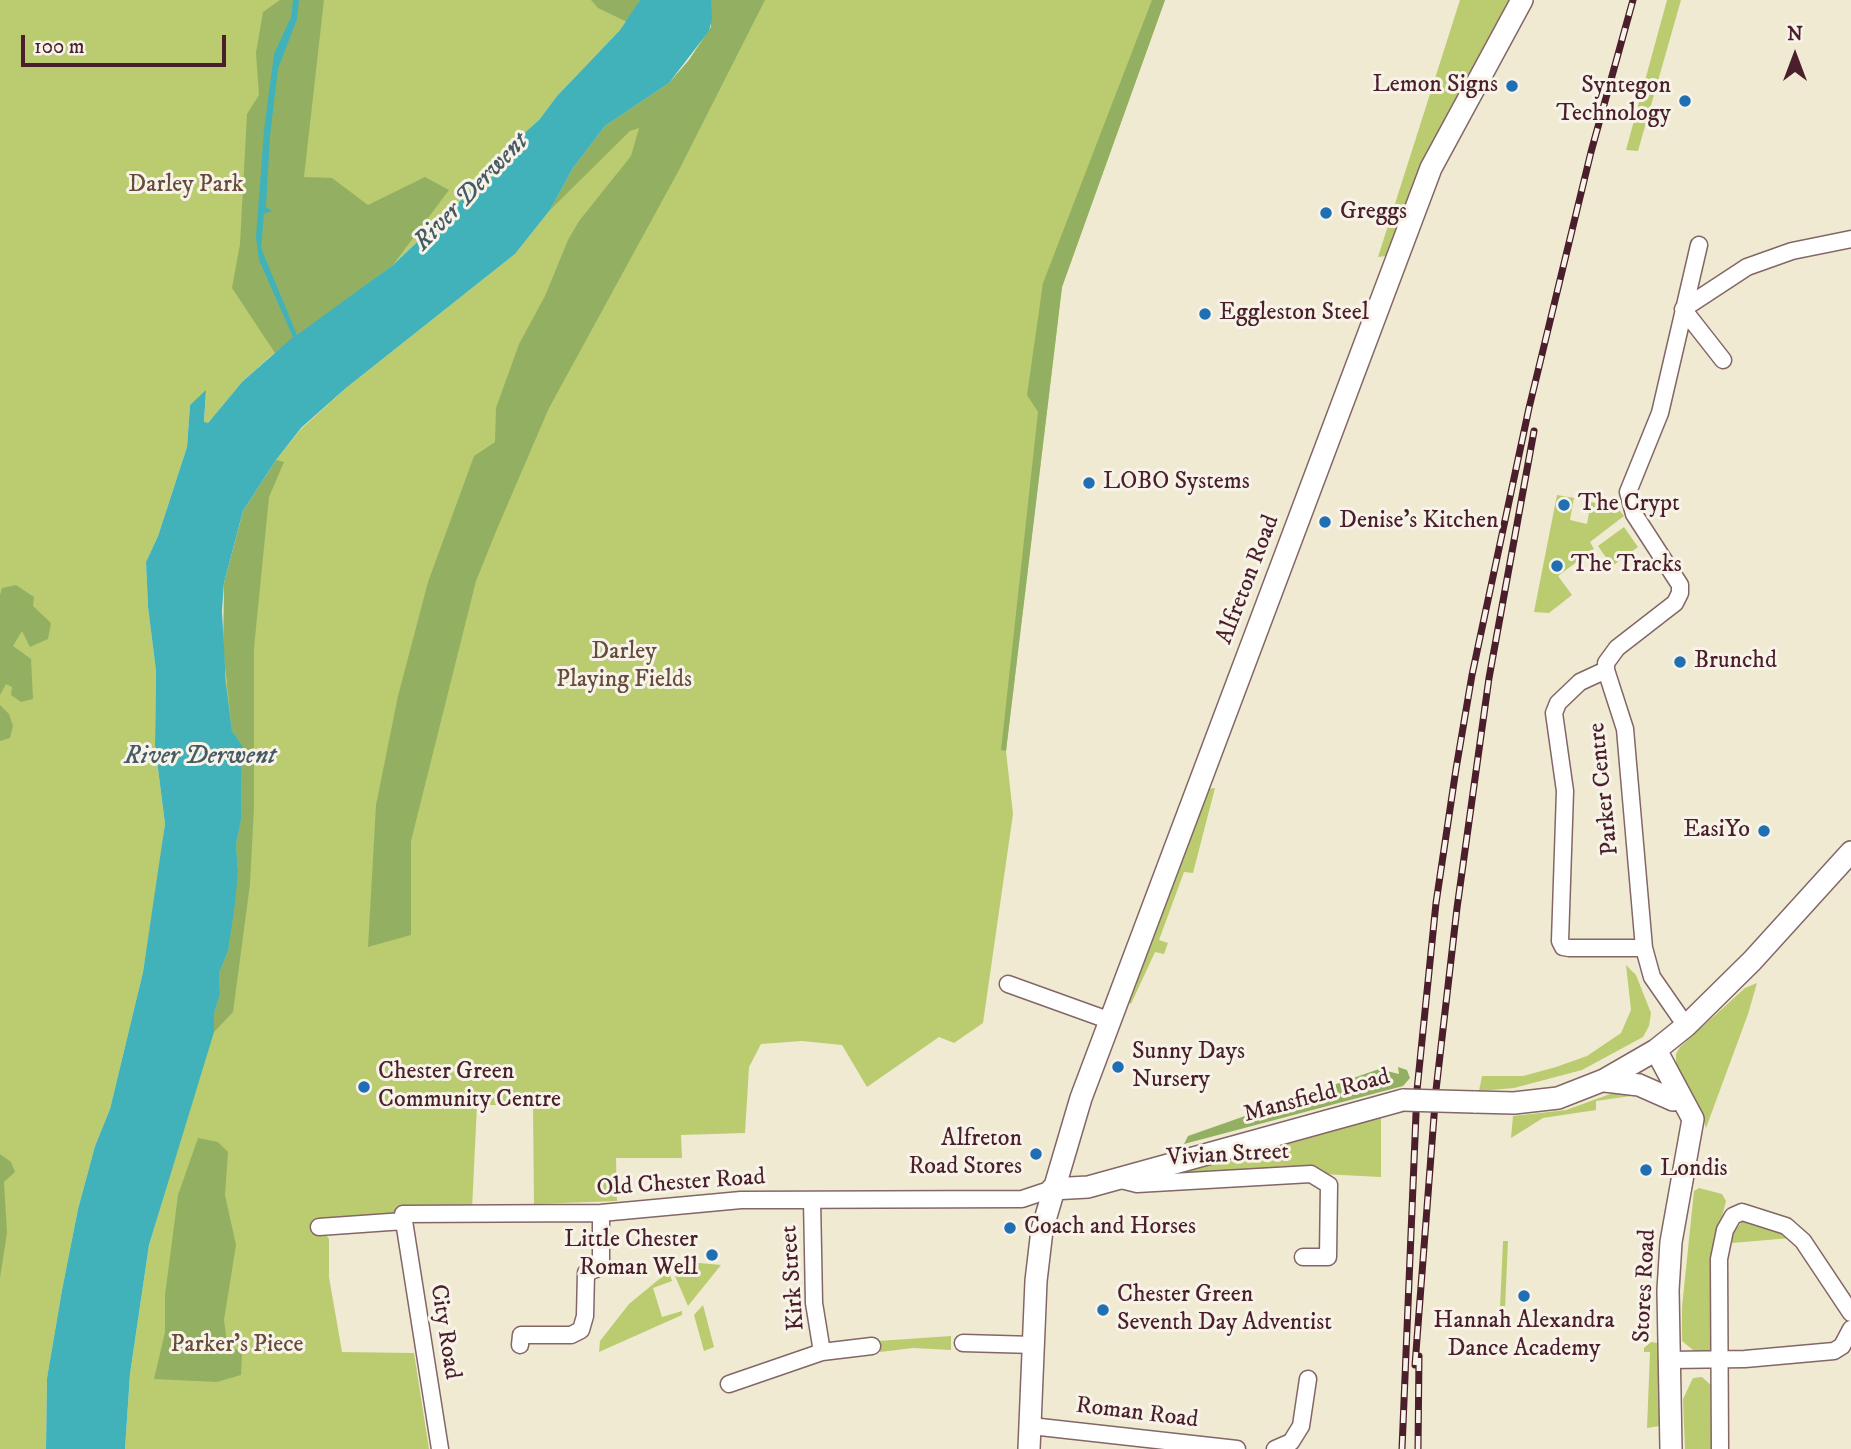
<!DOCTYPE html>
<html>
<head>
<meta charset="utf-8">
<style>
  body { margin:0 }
  #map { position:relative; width:1851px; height:1449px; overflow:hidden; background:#f0ead3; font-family:"IM FELL DW Pica",serif }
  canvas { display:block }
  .north { position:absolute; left:1760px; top:21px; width:70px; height:70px; -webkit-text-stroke:5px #f7f3e8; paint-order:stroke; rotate:0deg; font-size:19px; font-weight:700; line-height:28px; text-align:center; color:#4a1f2b }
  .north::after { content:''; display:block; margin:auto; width:24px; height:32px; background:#4a1f2b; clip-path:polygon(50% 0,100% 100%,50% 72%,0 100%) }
  .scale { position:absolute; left:21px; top:35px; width:205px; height:32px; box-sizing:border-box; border:4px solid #4a1f2b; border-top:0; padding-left:9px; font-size:21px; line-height:24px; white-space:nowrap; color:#4a1f2b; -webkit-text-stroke:5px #f7f3e8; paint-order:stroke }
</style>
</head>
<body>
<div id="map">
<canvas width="1851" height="1449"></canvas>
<div class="north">N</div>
<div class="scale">100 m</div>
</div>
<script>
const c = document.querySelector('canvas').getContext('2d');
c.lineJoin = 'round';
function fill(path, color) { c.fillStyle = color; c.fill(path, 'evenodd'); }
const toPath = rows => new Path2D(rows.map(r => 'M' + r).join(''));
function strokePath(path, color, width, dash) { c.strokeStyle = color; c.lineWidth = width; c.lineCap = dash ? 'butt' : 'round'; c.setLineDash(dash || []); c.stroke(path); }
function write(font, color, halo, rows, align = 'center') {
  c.font = font + ' "IM FELL DW Pica",serif'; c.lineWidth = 6; c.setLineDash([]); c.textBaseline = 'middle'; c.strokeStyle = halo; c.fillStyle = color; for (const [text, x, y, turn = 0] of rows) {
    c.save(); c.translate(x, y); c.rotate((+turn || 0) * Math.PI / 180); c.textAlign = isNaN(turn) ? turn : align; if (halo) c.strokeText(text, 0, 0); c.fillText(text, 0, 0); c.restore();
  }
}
const green = toPath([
  [0,0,640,0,620,30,557,96,539,120,496,158,491,179,478,184,393,265,271,356,242,382,208,423,204,423,206,391,190,405,187,447,158,536,146,562,148,607,156,671,155,745,165,824,161,857,143,972,110,1109,95,1146,78,1209,62,1290,47,1378,46,1449,0,1449],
  [711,0,1165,0,1062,287,1006,751,1013,814,983,1023,954,1043,939,1037,867,1087,842,1045,802,1041,761,1044,749,1067,745,1133,681,1135,682,1158,616,1158,617,1201,534,1204,533,1105,477,1105,472,1209,316,1220,329,1239,329,1277,342,1352,414,1353,429,1449,125,1449,130,1374,149,1245,191,1104,226,684,276,460,300,430,346,388,515,254,550,210,573,168,605,126,669,83,689,60,711,27],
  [1460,0,1509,0,1421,164,1386,256,1378,257],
  [1667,0,1681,0,1638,151,1626,150],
  [1557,495,1574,498,1570,520,1587,524,1591,502,1617,507,1624,516,1590,542,1594,549,1558,576,1572,595,1549,613,1534,612],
  [1624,527,1638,547,1612,566,1598,546],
  [1215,788,1193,873,1184,872,1159,940,1168,943,1164,954,1155,952,1131,1004,1128,1001,1207,789],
  [1626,965,1636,975,1651,1013,1649,1026,1643,1037,1582,1070,1514,1088,1479,1091,1482,1076,1523,1076,1556,1067,1587,1056,1621,1033,1631,1010],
  [1757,983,1748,1014,1706,1128,1698,1103,1676,1070,1676,1054,1680,1047,1745,988],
  [1613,1093,1631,1096,1596,1101,1596,1110,1543,1118,1511,1138,1513,1116,1566,1110],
  [1381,1116,1381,1177,1322,1174,1154,1175],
  [1699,1188,1722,1194,1726,1201,1715,1244,1711,1351,1698,1354,1682,1341,1682,1307,1694,1191],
  [1744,1220,1779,1228,1791,1238,1732,1243,1733,1232],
  [1503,1241,1508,1241,1505,1308,1500,1308],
  [688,1262,721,1265,688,1306,675,1276,678,1268],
  [669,1271,672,1281,653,1288,662,1317,682,1311,682,1315,599,1352,600,1341,629,1304],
  [703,1305,714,1347,704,1351,694,1315],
  [951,1336,951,1350,913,1348,880,1352,878,1341],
  [1651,1342,1657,1343,1658,1356,1660,1426,1647,1428,1650,1352,1644,1352,1644,1348],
  [1702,1377,1714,1388,1712,1449,1685,1449,1683,1399,1693,1378]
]);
const forest = toPath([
  [280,0,324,0,304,177,332,178,368,205,425,177,449,190,393,265,275,353,232,288,240,244,247,114,259,95,256,53,263,12],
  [591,0,640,0,627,22,598,8],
  [711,0,765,0,679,170,549,408,497,529,476,581,411,841,411,935,368,947,376,805,398,696,428,582,474,456,495,442,496,408,519,344,545,296,568,240,579,221,631,156,639,128,630,131,550,210,573,168,605,126,669,83,689,60,711,27],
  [1152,0,1165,0,1062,287,1006,751,1001,750,1038,412,1027,395,1043,283],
  [276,460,284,462,269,497,254,648,254,807,250,884,233,1012,214,1032,214,1014,220,994,219,973,228,951,238,871,236,845,241,820,242,745,232,731,223,649,224,583,243,511],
  [16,585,34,597,33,606,51,623,48,639,30,647,22,631,13,646,31,659,33,699,21,702,11,695,12,687,6,684,0,695,0,595,2,588],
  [0,705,9,714,13,726,10,738,0,741],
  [1398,1067,1407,1070,1410,1078,1403,1086,1184,1144,1188,1136,1379,1069,1399,1074],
  [198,1138,218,1142,228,1152,225,1195,236,1245,224,1320,227,1343,242,1353,241,1375,217,1382,154,1379,165,1332,165,1295,178,1195],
  [0,1154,11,1162,15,1172,4,1182,7,1233,0,1278]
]);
const water = toPath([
  [293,0,299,0,297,19,278,69,270,136,266,207,272,211,264,214,261,248,297,335,393,265,478,184,491,179,496,158,539,120,557,96,620,30,640,0,711,0,712,20,709,31,669,83,605,126,573,168,550,210,515,254,346,388,301,428,276,460,243,511,224,583,222,611,226,684,232,731,242,745,241,820,236,845,238,871,235,904,228,951,219,973,220,994,214,1014,214,1032,149,1245,130,1374,125,1449,46,1449,47,1378,62,1290,78,1209,95,1146,110,1109,143,972,165,824,155,745,156,671,148,607,146,562,158,536,187,447,190,405,206,390,204,422,208,423,242,382,293,337,259,260,256,237,264,130,274,54,291,17]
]);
const minor = toPath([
  [1723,360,1683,309,1747,267,1792,251,1851,239],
  [1606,670,1580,682,1558,703,1554,713,1565,791,1560,941,1563,947,1569,948,1644,948],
  [1008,984,1108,1020],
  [1686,1026,1652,977,1644,948,1625,729,1606,670,1606,663,1617,648,1675,603,1680,593,1680,585,1634,514,1628,492,1660,413,1699,245],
  [1117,1179,1137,1184,1311,1174,1329,1185,1328,1257,1303,1257],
  [812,1200,814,1303,822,1352],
  [404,1221,440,1449],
  [319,1227,404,1221,403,1214,601,1213,741,1200,1022,1199,1052,1189],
  [963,1343,1034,1345],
  [520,1345,521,1335,571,1335,581,1330,585,1316,586,1273,596,1269,601,1260,601,1213],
  [1668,1360,1745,1359,1834,1351,1842,1346,1851,1329],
  [729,1384,822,1352,872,1346],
  [1031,1426,1237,1449],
  [1275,1449,1291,1442,1301,1426,1308,1379],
  [1720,1449,1719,1259,1725,1230,1733,1216,1742,1212,1786,1226,1803,1241,1851,1313]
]);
const tertiary = toPath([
  [1656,1050,1693,1119,1671,1242,1668,1290,1671,1449],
  [1605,1081,1639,1085,1673,1100],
  [1474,1102,1514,1103,1558,1098,1604,1080,1656,1050,1686,1026,1752,961,1851,852],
  [1052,1189,1088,1187,1403,1100],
  [1029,1449,1036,1281,1042,1230,1081,1098,1431,168,1522,0]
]);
const rail = toPath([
  [1415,1365,1436,1090,1457,908,1489,678,1534,431],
  [1402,1449,1417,1090,1436,903,1456,769,1472,675,1529,408,1591,152,1633,0],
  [1418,1449,1419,1356]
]);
const tertiaryBridge = toPath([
  [1403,1100,1474,1102]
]);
const markers = [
  [1512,86,7,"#1f6fb2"],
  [1685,101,7,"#1f6fb2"],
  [1326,213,7,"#1f6fb2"],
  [1205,314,7,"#1f6fb2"],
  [1089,483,7,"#1f6fb2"],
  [1564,505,7,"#1f6fb2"],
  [1325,522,7,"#1f6fb2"],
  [1557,566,7,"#1f6fb2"],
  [1680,662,7,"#1f6fb2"],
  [1764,831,7,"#1f6fb2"],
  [1118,1067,7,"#1f6fb2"],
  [364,1087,7,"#1f6fb2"],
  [1036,1154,7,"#1f6fb2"],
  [1646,1170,7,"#1f6fb2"],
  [1010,1228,7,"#1f6fb2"],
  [712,1255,7,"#1f6fb2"],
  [1524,1296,7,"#1f6fb2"],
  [1103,1310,7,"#1f6fb2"]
];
const poiNames = [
  ["Lemon Signs",1498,86,"right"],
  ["Syntegon",1671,87,"right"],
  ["Technology",1671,115,"right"],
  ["Greggs",1340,213],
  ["Eggleston Steel",1219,314],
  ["LOBO Systems",1103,483],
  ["The Crypt",1578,505],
  ["Denise's Kitchen",1339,522],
  ["The Tracks",1571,566],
  ["Brunchd",1694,662],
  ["EasiYo",1750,831,"right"],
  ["Sunny Days",1132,1053],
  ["Nursery",1132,1081],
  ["Chester Green",378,1073],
  ["Community Centre",378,1101],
  ["Alfreton",1022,1140,"right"],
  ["Road Stores",1022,1168,"right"],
  ["Londis",1660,1170],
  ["Coach and Horses",1024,1228],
  ["Little Chester",698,1241,"right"],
  ["Roman Well",698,1269,"right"],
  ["Chester Green",1117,1296],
  ["Seventh Day Adventist",1117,1324],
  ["Hannah Alexandra",1524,1322,"center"],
  ["Dance Academy",1524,1350,"center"]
];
const parkNames = [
  ["Darley Park",186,186],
  ["Darley",624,653],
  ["Playing Fields",624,681],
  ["Parker's Piece",237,1346]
];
const streetNames = [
  ["Alfreton Road",1249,580,-69],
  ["Parker Centre",1605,789,-96],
  ["Mansfield Road",1317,1097,-15],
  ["Vivian Street",1228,1156,-3],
  ["Old Chester Road",681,1184,-4],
  ["Kirk Street",794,1278,-94],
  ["Stores Road",1646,1286,-87],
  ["City Road",444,1332,81],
  ["Roman Road",1137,1414,7]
];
const waterNames = [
  ["River Derwent",472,193,-46],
  ["River Derwent",200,758]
];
fill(green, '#bacc6f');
fill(forest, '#93b062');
fill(water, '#41b2b9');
strokePath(minor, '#846666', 19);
strokePath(tertiary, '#846666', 24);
strokePath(minor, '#fff', 16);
strokePath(tertiary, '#fff', 21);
strokePath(rail, '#4a1f2b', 7);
strokePath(rail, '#f7f3e8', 4.5, [13]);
strokePath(tertiaryBridge, '#846666', 24, []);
strokePath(tertiaryBridge, '#fff', 21);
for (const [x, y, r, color] of markers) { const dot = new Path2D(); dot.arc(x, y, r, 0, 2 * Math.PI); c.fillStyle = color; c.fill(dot); strokePath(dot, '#f7f3e8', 2.5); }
write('24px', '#4a1f2b', '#f7f3e8', poiNames, 'left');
write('24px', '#664a3c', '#f7f3e8', parkNames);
write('24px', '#4a1f2b', '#f7f3e8', streetNames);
write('italic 26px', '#465a64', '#f7f3e8', waterNames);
</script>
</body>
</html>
